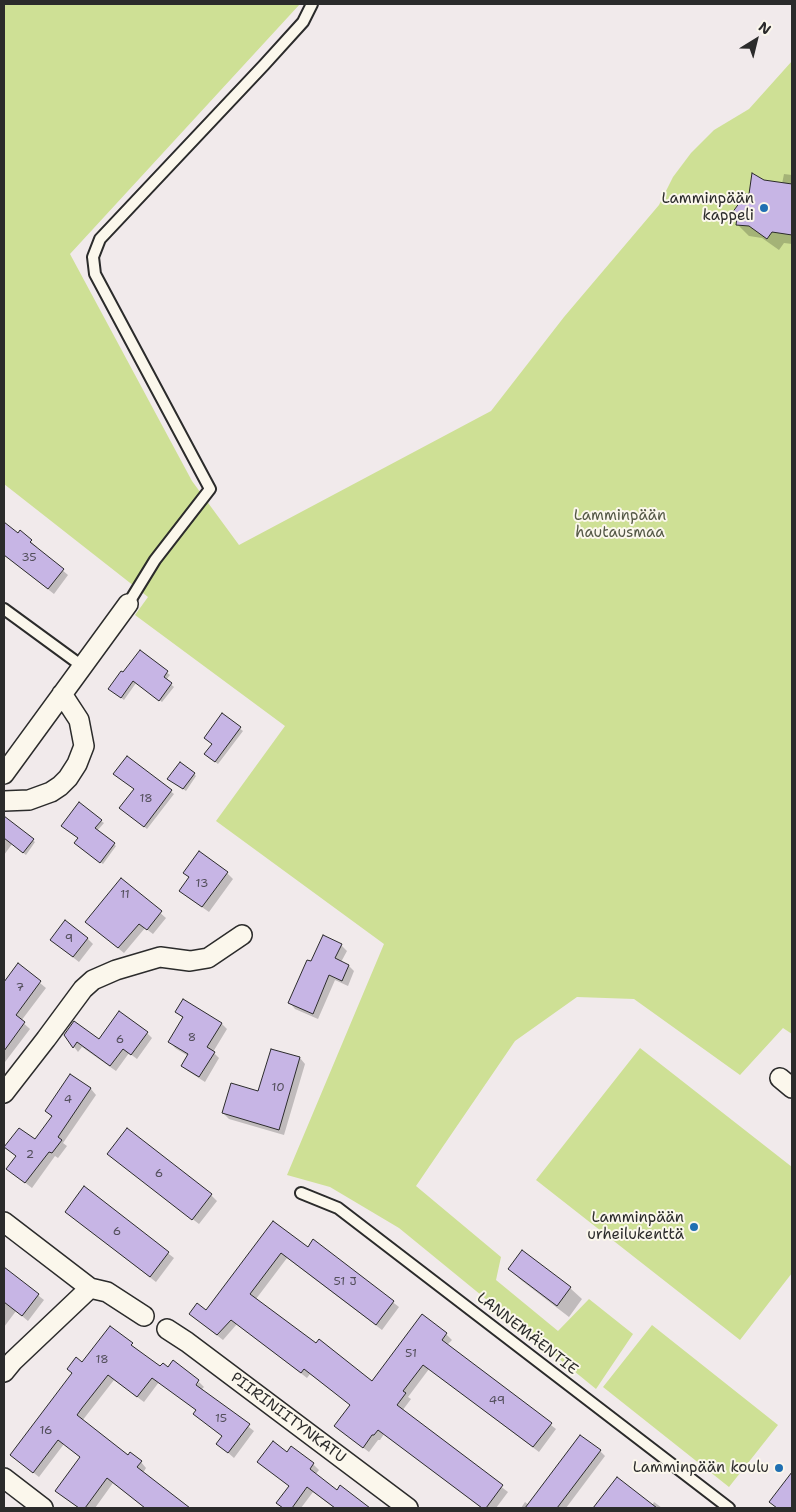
<!DOCTYPE html>
<html>
<head>
<meta charset="utf-8">
<style>
  body { margin:0 }
  #map { position:relative; width:796px; height:1512px; overflow:hidden; background:#f1eaeb; font-family:"Shantell Sans",sans-serif }
  canvas { display:block }
  .frame { position:absolute; inset:0; border:5px solid #2b2b2b; pointer-events:none }
  .north { position:absolute; left:731px; top:15px; width:50px; height:50px; -webkit-text-stroke:4px #fbf7ec; paint-order:stroke; rotate:36deg; font-size:14px; font-weight:700; line-height:20px; text-align:center; color:#2b2b2b }
  .north::after { content:''; display:block; margin:auto; width:18px; height:22px; background:#2b2b2b; clip-path:polygon(50% 0,100% 100%,50% 72%,0 100%) }
</style>
</head>
<body>
<div id="map">
<canvas width="796" height="1512"></canvas>
<div class="frame"></div>
<div class="north">N</div>
</div>
<script>
const c = document.querySelector('canvas').getContext('2d');
c.lineJoin = 'round';
function fill(path, color) { c.fillStyle = color; c.fill(path, 'evenodd'); }
const toPath = rows => new Path2D(rows.map(r => 'M' + r).join(''));
function strokePath(path, color, width, dash) { c.strokeStyle = color; c.lineWidth = width; c.lineCap = dash ? 'butt' : 'round'; c.setLineDash(dash || []); c.stroke(path); }
function write(font, color, halo, rows, align = 'center') {
  c.font = font + ' "Shantell Sans",sans-serif'; c.lineWidth = 4; c.setLineDash([]); c.textBaseline = 'middle'; c.strokeStyle = halo; c.fillStyle = color; for (const [text, x, y, turn = 0] of rows) {
    c.save(); c.translate(x, y); c.rotate((+turn || 0) * Math.PI / 180); c.textAlign = isNaN(turn) ? turn : align; if (halo) c.strokeText(text, 0, 0); c.fillText(text, 0, 0); c.restore();
  }
}
const green = toPath([
  [4,4,300,4,70,254,192,481,239,545,491,411,564,317,659,205,673,177,691,153,714,130,749,109,792,61,792,1034,783,1028,740,1075,634,999,577,997,515,1041,416,1186,501,1257,496,1280,558,1331,589,1299,633,1334,596,1389,399,1228,330,1187,287,1175,384,944,216,821,285,726,135,615,148,597,4,484],
  [640,1048,792,1167,792,1273,740,1340,536,1180],
  [652,1325,778,1425,729,1487,603,1387]
]);
const shadow = toPath([
  [784,174,792,175,792,244,784,243,779,250,762,238,749,236,737,224,750,195,763,181,782,184],
  [4,524,18,535,20,532,37,547,36,548,68,575,54,594,4,555],
  [140,652,170,675,166,680,174,687,162,702,136,683,124,700,112,691],
  [222,715,243,731,218,764,208,757],
  [127,758,174,794,147,829,124,811,135,790],
  [194,774,196,776,186,791,172,781],
  [4,818,35,842,26,855,12,844,4,855],
  [101,821,104,823,97,831,116,846,103,864,78,845],
  [227,873,233,879,209,912,186,896],
  [122,880,166,918,153,934,145,928,124,953,92,927],
  [87,938,93,944,79,962,57,945],
  [341,945,347,951,341,962,349,966,354,971,348,986,335,980,318,1019,295,1009,290,1003,312,963],
  [18,965,46,988,21,1021,30,1029,5,1062,4,1061,4,984],
  [183,1000,222,1024,227,1029,213,1052,219,1058,205,1082,188,1071,182,1066,188,1056,175,1048,170,1042,184,1019,176,1012],
  [147,1033,152,1038,137,1059,129,1053,116,1071,82,1047,78,1052,65,1035,99,1041],
  [300,1058,305,1064,284,1135,229,1119,223,1113,259,1092],
  [71,1076,91,1089,96,1095,63,1143,67,1146,58,1158,55,1156,32,1188,14,1174,17,1157,6,1147,35,1141,53,1118,46,1111],
  [114,1159,211,1195,217,1201,199,1224],
  [84,1188,174,1258,156,1282,72,1217],
  [274,1223,308,1249,314,1241,399,1307,382,1330,287,1258,256,1299,316,1345,372,1382,446,1334,452,1340,447,1345,556,1429,539,1452,429,1369,408,1397,411,1399,402,1411,508,1492,496,1508,482,1508,384,1434,380,1440,378,1440,369,1452,342,1432,351,1405,310,1374,307,1378,237,1324,223,1340,196,1319,206,1311],
  [4,1268,44,1300,28,1321,16,1311,4,1327],
  [509,1269,570,1288,582,1299,569,1317,521,1280],
  [111,1328,137,1350,193,1391,199,1382,204,1387,201,1390,254,1431,234,1458,218,1444,223,1436,197,1411,159,1382,144,1402,114,1380,82,1421,128,1457,141,1462,146,1468,143,1473,187,1508,146,1508,113,1483,95,1508,79,1508,62,1496,81,1458,64,1444,39,1477,17,1460,82,1364],
  [600,1451,605,1456,566,1508,521,1508,525,1502,529,1505],
  [287,1453,313,1464,319,1470,315,1475,337,1492,340,1487,368,1508,335,1508,313,1492,301,1508,283,1508,278,1503,290,1486],
  [654,1502,662,1508,603,1508,598,1504,652,1506]
]);
const building = toPath([
  [752,173,764,180,792,184,792,235,772,232,767,239,749,226,736,225,737,217,732,213,740,202,740,193,749,194,752,173],
  [4,522,18,533,20,530,32,540,30,542,64,569,48,589,4,555,4,522],
  [140,650,168,671,164,677,172,683,159,701,133,681,121,698,108,689,121,671,123,672,140,650],
  [222,713,241,727,215,762,204,754,212,744,204,738,222,713],
  [127,756,172,790,144,827,119,808,134,789,113,774,127,756],
  [180,762,195,773,183,789,167,779,180,762],
  [79,802,102,820,95,828,115,843,100,863,74,843,78,838,61,826,79,802],
  [4,816,34,839,23,853,4,838,4,816],
  [199,851,228,872,202,907,179,891,189,877,183,873,199,851],
  [121,878,162,911,147,930,139,924,118,948,85,922,121,878],
  [65,920,88,938,73,957,50,940,65,920],
  [323,935,342,944,335,958,349,965,342,981,329,975,313,1014,288,1003,307,960,311,961,323,935],
  [18,963,41,981,16,1015,25,1022,4,1051,4,982,18,963],
  [183,999,222,1023,207,1047,215,1052,199,1077,181,1066,188,1054,168,1042,183,1017,175,1012,183,999],
  [119,1011,148,1032,131,1055,123,1049,110,1066,77,1042,73,1048,64,1035,74,1021,99,1039,119,1011],
  [271,1049,300,1057,279,1130,222,1113,231,1083,258,1091,271,1049],
  [70,1074,91,1088,58,1137,62,1140,52,1153,49,1152,25,1183,6,1169,16,1156,4,1147,19,1128,35,1139,52,1116,45,1111,70,1074],
  [127,1128,212,1194,192,1220,107,1154,127,1128],
  [84,1186,169,1252,150,1277,65,1212,84,1186],
  [273,1221,308,1247,313,1239,394,1301,376,1325,281,1253,250,1294,316,1343,319,1339,372,1381,422,1314,447,1333,442,1340,552,1423,533,1447,423,1365,403,1391,406,1393,397,1405,503,1485,486,1508,482,1508,378,1430,374,1435,372,1435,363,1448,334,1426,350,1405,304,1369,301,1373,231,1320,217,1335,189,1314,197,1303,206,1310,273,1221],
  [522,1250,571,1287,557,1306,508,1269,522,1250],
  [4,1267,39,1294,22,1316,4,1302,4,1267],
  [110,1326,133,1343,131,1345,160,1366,163,1363,168,1367,173,1360,199,1380,196,1385,250,1424,228,1453,216,1444,222,1436,193,1414,196,1410,152,1378,137,1397,108,1375,82,1408,77,1415,128,1455,130,1452,142,1461,137,1467,190,1508,145,1508,107,1478,85,1508,79,1508,55,1491,80,1457,58,1440,33,1473,10,1455,72,1373,67,1369,76,1357,82,1362,110,1326],
  [580,1435,601,1450,557,1508,525,1508,580,1435],
  [273,1441,287,1452,291,1446,314,1463,310,1469,337,1490,340,1485,370,1508,335,1508,307,1487,292,1508,283,1508,276,1503,289,1486,257,1462,273,1441],
  [792,1472,792,1508,777,1508,769,1502,792,1472],
  [617,1477,657,1508,593,1508,617,1477]
]);
const service = toPath([
  [128,604,155,560,210,489,95,274,93,257,100,239,264,65,303,22,312,4],
  [4,609,82,666],
  [301,1193,338,1208,729,1508]
]);
const minor = toPath([
  [4,774,128,604],
  [4,801,29,800,51,792,60,786,68,778,77,764,84,746,79,720,62,694],
  [780,1078,792,1088],
  [4,1093,46,1039,83,989,93,980,116,970,160,957,190,961,208,958,242,935],
  [4,1222,90,1288,107,1292,144,1316],
  [167,1329,187,1342,408,1508],
  [4,1372,13,1361,90,1288],
  [4,1478,43,1508]
]);
const markers = [
  [764,208,5,"#1f6fb2"],
  [694,1227,5,"#1f6fb2"],
  [779,1468,5,"#1f6fb2"]
];
const numberNames = [
  ["35",29,558],
  ["18",146,799],
  ["13",202,884],
  ["11",125,895],
  ["9",69,939],
  ["7",20,988],
  ["8",192,1038],
  ["6",120,1040],
  ["10",278,1088],
  ["4",68,1100],
  ["2",30,1155],
  ["6",159,1174],
  ["6",117,1232],
  ["51 J",345,1282],
  ["51",411,1354],
  ["18",102,1360],
  ["49",497,1401],
  ["15",221,1419],
  ["16",46,1431]
];
const poiNames = [
  ["Lamminpään",754,199],
  ["kappeli",754,216],
  ["Lamminpään",684,1218],
  ["urheilukenttä",684,1235],
  ["Lamminpään koulu",769,1468]
];
const parkNames = [
  ["Lamminpään",620,516],
  ["hautausmaa",620,533]
];
const streetNames = [
  ["LANNEMÄENTIE",527,1334,38],
  ["PIIRINIITYNKATU",288,1418,37]
];
fill(green, '#cee095');
fill(shadow, '#0003');
fill(building, '#c7b5e5');
strokePath(building, '#2b2b2b', 1);
strokePath(service, '#2b2b2b', 14);
strokePath(minor, '#2b2b2b', 22);
strokePath(service, '#fbf7ec', 10);
strokePath(minor, '#fbf7ec', 19);
for (const [x, y, r, color] of markers) { const dot = new Path2D(); dot.arc(x, y, r, 0, 2 * Math.PI); c.fillStyle = color; c.fill(dot); strokePath(dot, '#fbf7ec', 2); }
write('12px', '#524e5a', null, numberNames);
write('15px', '#2b2b2b', '#fbf7ec', poiNames, 'right');
write('15px', '#545846', '#fbf7ec', parkNames);
write('15px', '#2b2b2b', '#fbf7ec', streetNames);
</script>
</body>
</html>
